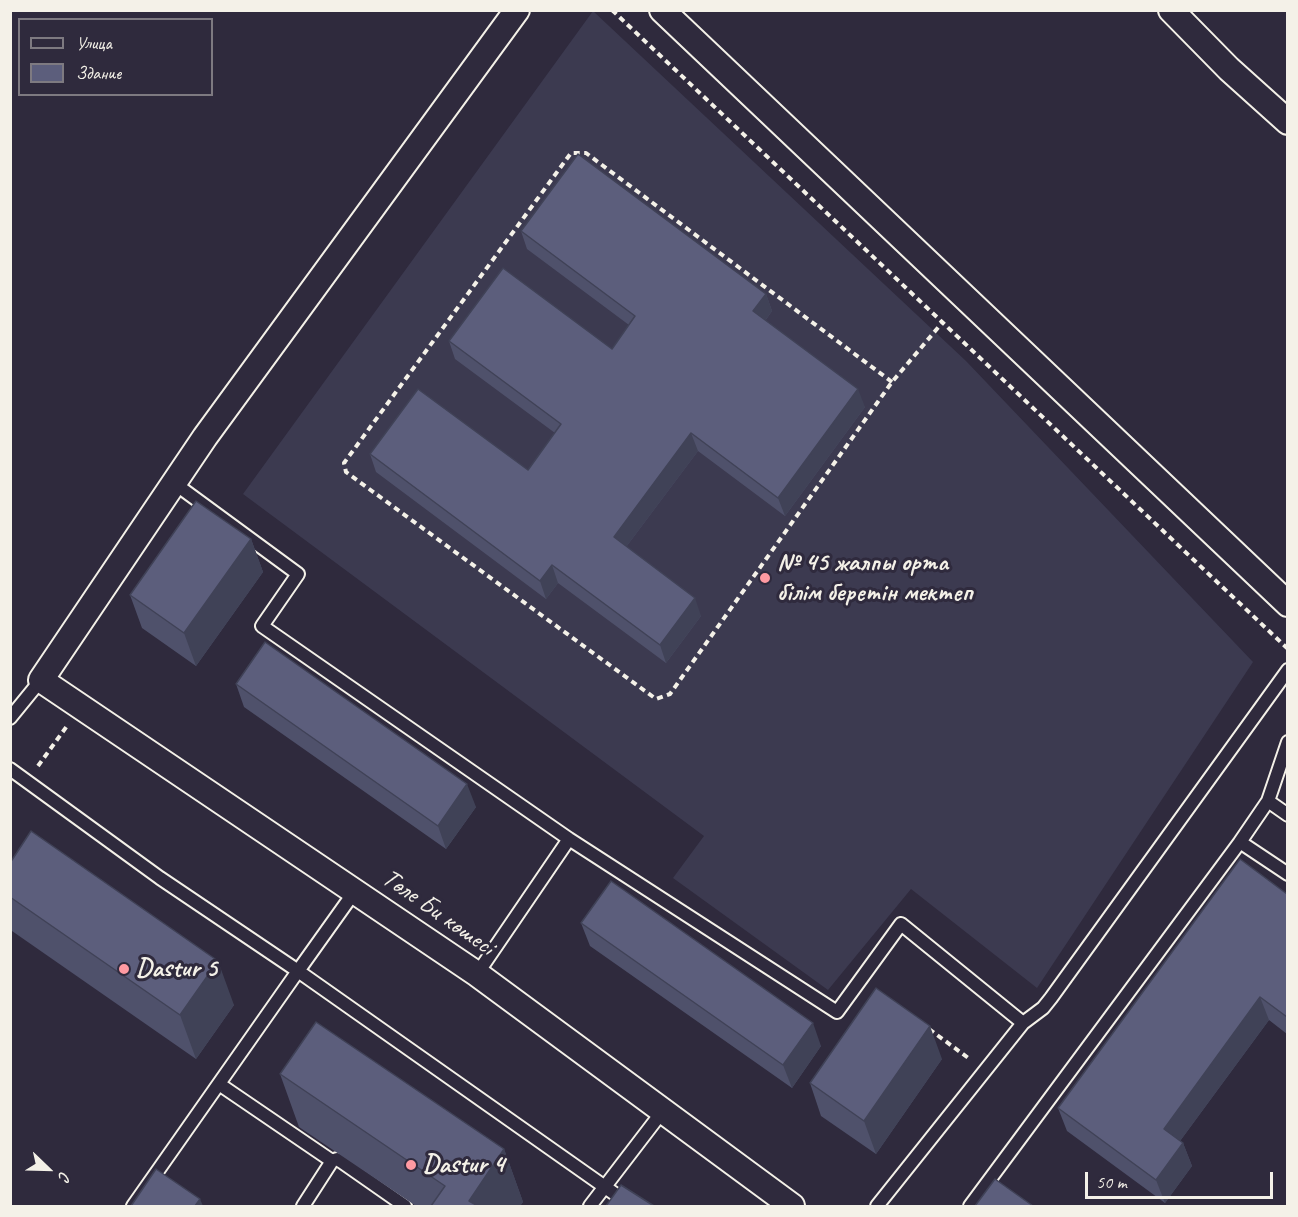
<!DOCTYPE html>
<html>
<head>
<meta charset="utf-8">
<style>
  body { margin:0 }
  #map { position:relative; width:1298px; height:1217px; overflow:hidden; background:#2f2a3d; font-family:Caveat,sans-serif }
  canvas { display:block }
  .frame { position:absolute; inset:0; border:12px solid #f4f1e8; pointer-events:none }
  .legend { position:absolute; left:18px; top:18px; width:195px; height:78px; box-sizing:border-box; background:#2f2a3d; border:2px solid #7e7a81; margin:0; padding:8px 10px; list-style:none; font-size:18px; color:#f4f1e8 }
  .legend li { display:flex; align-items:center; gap:12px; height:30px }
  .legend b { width:30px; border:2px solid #7e7a81 }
  .north { position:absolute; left:18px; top:1139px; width:60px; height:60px; -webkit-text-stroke:4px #2f2a3d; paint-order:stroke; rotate:113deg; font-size:16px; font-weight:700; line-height:24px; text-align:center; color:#f4f1e8 }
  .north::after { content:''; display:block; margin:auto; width:21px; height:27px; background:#f4f1e8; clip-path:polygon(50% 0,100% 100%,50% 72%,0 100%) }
  .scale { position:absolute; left:1085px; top:1172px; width:188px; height:27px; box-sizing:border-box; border:3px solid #f4f1e8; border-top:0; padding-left:8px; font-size:18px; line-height:21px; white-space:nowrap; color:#f4f1e8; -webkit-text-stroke:4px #2f2a3d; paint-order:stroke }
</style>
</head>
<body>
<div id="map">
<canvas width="1298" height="1217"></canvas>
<div class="frame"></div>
<ul class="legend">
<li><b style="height:8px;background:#2f2a3d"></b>Улица</li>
<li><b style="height:16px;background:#5c5e7c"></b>Здание</li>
</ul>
<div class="north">С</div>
<div class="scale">50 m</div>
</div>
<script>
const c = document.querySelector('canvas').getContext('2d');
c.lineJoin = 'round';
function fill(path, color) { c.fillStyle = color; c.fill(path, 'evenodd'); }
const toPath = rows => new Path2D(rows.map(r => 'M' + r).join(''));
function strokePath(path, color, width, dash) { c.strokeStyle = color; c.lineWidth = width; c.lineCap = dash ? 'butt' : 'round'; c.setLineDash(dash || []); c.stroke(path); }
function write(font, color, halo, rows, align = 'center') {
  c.font = font + ' Caveat,sans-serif'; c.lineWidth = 6; c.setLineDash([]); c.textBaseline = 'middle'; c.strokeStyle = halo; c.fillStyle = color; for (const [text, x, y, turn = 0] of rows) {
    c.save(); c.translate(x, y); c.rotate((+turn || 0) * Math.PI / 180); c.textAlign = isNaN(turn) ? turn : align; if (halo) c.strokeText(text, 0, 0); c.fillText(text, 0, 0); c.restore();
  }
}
const built = toPath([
  [593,11,966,361,1253,662,1037,988,911,889,828,990,673,878,704,836,243,494]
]);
const path = toPath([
  [612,10,1288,649],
  [892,382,586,153,571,153,344,463,346,472,656,699,670,694,892,382,942,323],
  [38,766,67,726],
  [929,1029,971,1060]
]);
const service = toPath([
  [174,483,298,574,262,626,569,839,837,1012,901,924,1023,1023,877,1206],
  [10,718,41,680],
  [10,769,160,878,298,971,133,1206],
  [1268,801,1288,742],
  [1240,842,1268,801,1288,815],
  [355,891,298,971,632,1206],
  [477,974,569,839],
  [1023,1023,1043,1008,1051,998,1288,670],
  [219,1084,332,1161,337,1159,342,1162,405,1206],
  [303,1206,332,1161],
  [590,1206,662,1112],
  [970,1206,1240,842,1288,874]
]);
const minor = toPath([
  [517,10,205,437,41,680,477,974,792,1206],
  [662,10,1288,604],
  [1171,10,1229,69,1288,122]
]);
const wall = toPath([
  [521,231,766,294,772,311,765,321,865,407,785,516,698,451,626,547,701,616,666,663,558,583,546,599,376,472,370,454,528,470,555,433,455,359,449,341,612,349,629,325,527,249],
  [251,539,263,572,196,666,142,628,130,595],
  [236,684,476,807,446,849,244,707],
  [10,859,234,1005,196,1059,12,931,10,933],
  [1287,894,1287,1034,1269,1020,1180,1141,1183,1143,1192,1166,1165,1203,1067,1131,1058,1108],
  [581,923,821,1046,792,1088,590,946],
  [942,1059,876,1154,821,1116,810,1083],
  [280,1074,504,1149,523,1202,520,1206,416,1206,299,1127]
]);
const shadedWall = toPath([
  [766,294,772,311,759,329,753,311],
  [858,389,865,407,785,516,778,498],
  [691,433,698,451,620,555,614,537],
  [251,539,263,572,196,666,184,633],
  [552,565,558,583,546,599,540,581],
  [695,598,701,616,666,663,660,645],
  [467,784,476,807,446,849,438,826],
  [218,961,234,1005,196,1059,180,1015],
  [1260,997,1269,1020,1172,1152,1164,1129],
  [813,1023,821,1046,792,1088,783,1065],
  [930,1026,942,1059,876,1154,864,1121],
  [1183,1143,1192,1166,1165,1203,1156,1180],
  [504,1149,523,1202,520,1206,471,1206,469,1201],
  [200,1199,203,1206,195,1206]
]);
const building = toPath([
  [578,154,766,294,753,311,858,389,778,498,691,433,614,537,695,598,660,645,552,565,540,581,370,454,418,389,528,470,561,424,449,341,503,268,612,349,635,316,521,231,578,154],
  [196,501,251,539,184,633,130,595,196,501],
  [265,642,467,784,438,826,236,684,265,642],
  [31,831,218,961,180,1015,10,897,10,859,12,860,31,831],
  [1240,859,1287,894,1287,1017,1260,997,1164,1129,1183,1143,1156,1180,1058,1108,1240,859],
  [611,881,813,1023,783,1065,581,923,611,881],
  [876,988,930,1026,864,1121,810,1083,876,988],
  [316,1022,504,1149,469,1201,478,1206,431,1206,445,1186,280,1074,316,1022],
  [156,1169,200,1199,195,1206,131,1206,156,1169],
  [995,1179,1033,1206,975,1206,995,1179],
  [621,1185,654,1206,606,1206,621,1185]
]);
const markers = [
  [765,578,6,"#ff9aa2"],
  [124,969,6,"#ff9aa2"],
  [411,1165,6,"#ff9aa2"]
];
const poiNames = [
  ["№ 45 жалпы орта",777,563],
  ["білім беретін мектеп",777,593],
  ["Dastur 5",136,969],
  ["Dastur 4",423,1165]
];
const streetNames = [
  ["Төле Би көшесі",438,913,35]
];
fill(built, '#3c3a50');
strokePath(service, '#f4f1e8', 16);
strokePath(minor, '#f4f1e8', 28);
strokePath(path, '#f4f1e8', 4, [6, 4.5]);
strokePath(service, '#2f2a3d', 12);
strokePath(minor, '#2f2a3d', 24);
fill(wall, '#4f516b');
fill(shadedWall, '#404257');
fill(building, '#5c5e7c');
strokePath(building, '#404257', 1.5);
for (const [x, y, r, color] of markers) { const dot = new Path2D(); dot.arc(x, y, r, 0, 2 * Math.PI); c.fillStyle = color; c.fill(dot); strokePath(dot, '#2f2a3d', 2); }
write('bold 26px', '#f4f1e8', '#2f2a3d', poiNames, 'left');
write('26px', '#f4f1e8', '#2f2a3d', streetNames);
</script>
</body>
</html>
